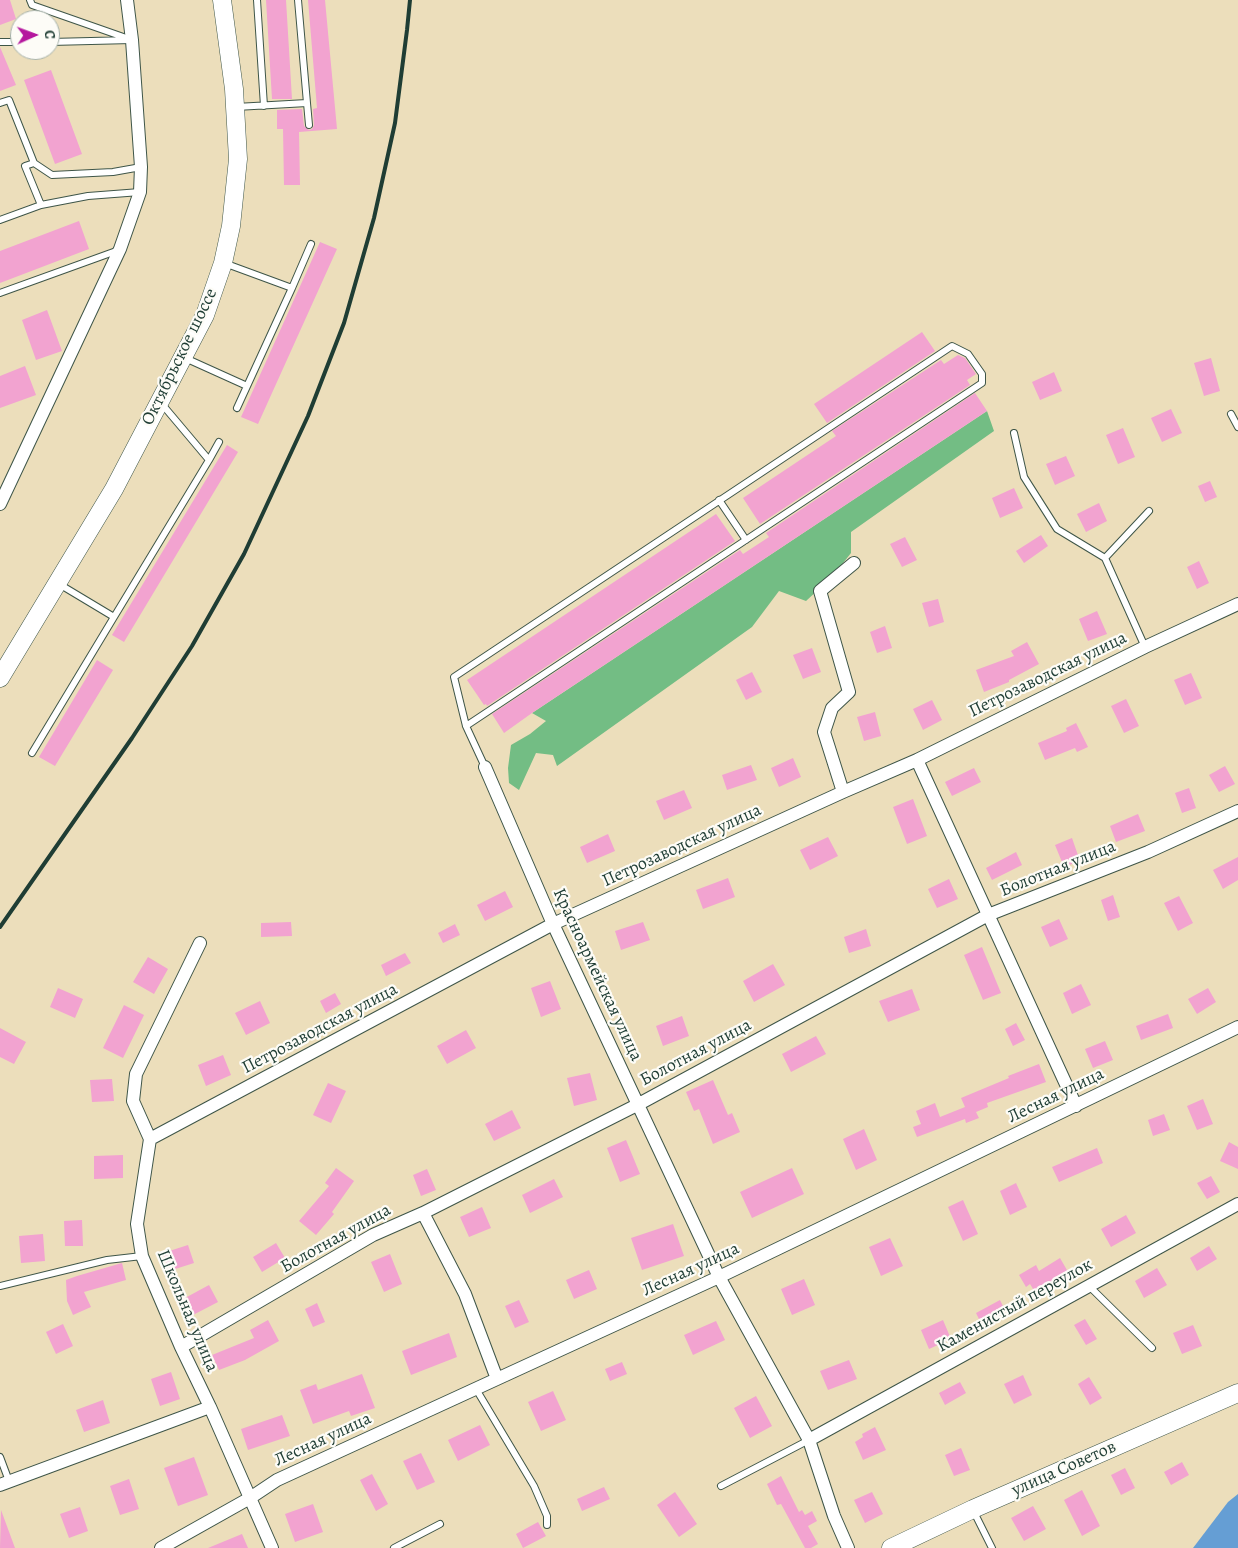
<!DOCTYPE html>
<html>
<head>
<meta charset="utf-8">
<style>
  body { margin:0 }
  #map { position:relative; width:1238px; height:1548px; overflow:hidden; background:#ecdebb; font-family:Alegreya,serif }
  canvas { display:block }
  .north { position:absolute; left:10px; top:10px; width:50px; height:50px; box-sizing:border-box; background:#fdfcf7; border:1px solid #a4b0a9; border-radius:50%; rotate:88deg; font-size:14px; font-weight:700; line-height:20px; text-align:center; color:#1f3d34 }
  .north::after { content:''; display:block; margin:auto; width:18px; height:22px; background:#b5179e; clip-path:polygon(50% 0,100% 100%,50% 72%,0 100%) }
</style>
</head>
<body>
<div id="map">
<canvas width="1238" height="1548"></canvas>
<div class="north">С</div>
</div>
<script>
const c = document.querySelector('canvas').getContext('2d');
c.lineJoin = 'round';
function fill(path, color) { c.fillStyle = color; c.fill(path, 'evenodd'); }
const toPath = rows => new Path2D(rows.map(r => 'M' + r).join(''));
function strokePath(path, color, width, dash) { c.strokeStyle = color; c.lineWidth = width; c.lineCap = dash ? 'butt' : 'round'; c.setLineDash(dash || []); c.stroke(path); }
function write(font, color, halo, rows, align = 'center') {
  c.font = font + ' Alegreya,serif'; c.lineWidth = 4.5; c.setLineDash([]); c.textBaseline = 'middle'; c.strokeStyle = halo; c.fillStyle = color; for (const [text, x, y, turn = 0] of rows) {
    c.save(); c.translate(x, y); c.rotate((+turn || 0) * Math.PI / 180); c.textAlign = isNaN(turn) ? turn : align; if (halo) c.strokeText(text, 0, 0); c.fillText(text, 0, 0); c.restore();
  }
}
const forest = toPath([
  [987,411,994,431,851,532,851,553,832,577,806,601,779,591,752,627,557,766,553,755,536,753,519,790,509,783,508,768,511,745,530,734,546,721,532,713]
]);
const water = toPath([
  [1238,1494,1238,1548,1193,1548,1228,1502]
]);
const building = toPath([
  [0,0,10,0,16,19,0,25],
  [266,0,286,0,292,99,272,99],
  [308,0,325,0,337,129,299,132,300,185,284,185,283,129,277,129,277,110,302,109,304,126,309,130,312,129,314,125,313,109,317,108],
  [0,47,16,85,0,91],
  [51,70,82,154,55,164,24,80],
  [79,221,89,249,0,283,0,251],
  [320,242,337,249,258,424,241,417],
  [47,310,62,351,36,360,22,320],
  [922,332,935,351,827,423,814,404],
  [958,355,965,358,976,374,967,380,970,385,760,524,743,498,836,436,832,431,941,360,944,364],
  [1211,358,1220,391,1204,396,1194,363],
  [25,366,36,395,0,408,0,376],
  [1054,372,1062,391,1040,400,1032,382],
  [975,393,987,411,532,713,504,733,492,714,740,550,743,554,769,537,766,533],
  [1171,409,1182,433,1162,442,1151,418],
  [1123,428,1135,457,1118,464,1106,435],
  [227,445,238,452,124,642,112,635],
  [1066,456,1075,476,1055,485,1046,464],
  [1210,481,1217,497,1205,502,1198,486],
  [1014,488,1023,508,1000,518,992,498],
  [1099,503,1107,521,1086,532,1077,514],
  [716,514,735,541,487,706,486,704,484,705,467,680],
  [1041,535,1048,546,1024,563,1016,551],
  [905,537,917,560,902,567,890,544],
  [1199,561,1209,583,1197,589,1187,567],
  [938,599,944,622,929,627,922,603],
  [1097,611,1107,634,1088,641,1079,619],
  [885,626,892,648,877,653,870,632],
  [1027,642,1039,664,1009,680,1009,682,984,692,976,670,1014,656,1011,651],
  [812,648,821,672,803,679,793,655],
  [97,660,113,670,55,766,39,757],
  [752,672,762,692,746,700,736,680],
  [1191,673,1202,698,1185,705,1174,680],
  [1126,699,1139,726,1124,733,1111,706],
  [932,700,942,720,923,730,913,709],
  [875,712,881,736,864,741,857,717],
  [1076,723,1088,747,1077,752,1075,748,1045,760,1038,743,1067,731,1066,728],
  [793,758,801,777,779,787,771,768],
  [751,765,757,780,727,790,722,775],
  [1225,766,1235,784,1219,792,1209,775],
  [974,768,981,782,952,796,945,782],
  [1189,788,1196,808,1182,813,1175,793],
  [684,790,692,808,664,820,656,801],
  [913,799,927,836,907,844,893,807],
  [1138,814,1145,831,1116,842,1110,826],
  [608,834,615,851,587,863,580,847],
  [828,837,838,856,810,870,800,850],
  [1072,838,1080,861,1064,867,1055,845],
  [1016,852,1022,865,992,880,986,868],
  [1238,857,1238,880,1223,889,1213,870],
  [728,878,735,897,703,909,696,890],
  [949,879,958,899,937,908,928,889],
  [505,891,513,907,485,921,477,905],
  [1113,895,1120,917,1108,921,1101,900],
  [1179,896,1193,923,1178,931,1164,903],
  [1059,919,1068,939,1050,947,1041,927],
  [291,922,292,936,261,937,261,923],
  [643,922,650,940,621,950,615,931],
  [455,924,460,935,443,943,438,933],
  [866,929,871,946,849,953,844,937],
  [982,947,1001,993,983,1000,964,955],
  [405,953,411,963,386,976,381,965],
  [148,957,168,969,154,994,133,982],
  [773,964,785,985,754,1002,743,981],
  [550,981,561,1009,541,1017,531,988],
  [1081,984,1091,1005,1072,1014,1063,993],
  [58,988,83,999,75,1018,50,1007],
  [1208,988,1216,1002,1197,1014,1188,999],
  [912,989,920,1010,888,1022,879,1001],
  [335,993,341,1004,326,1013,320,1001],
  [260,1001,270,1023,246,1035,235,1013],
  [124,1005,144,1015,123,1058,103,1048],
  [1168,1014,1173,1028,1141,1040,1136,1026],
  [682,1016,689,1036,663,1046,656,1026],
  [1016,1023,1025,1040,1013,1046,1005,1029],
  [0,1028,26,1042,14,1064,0,1057],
  [466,1030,476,1048,447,1064,437,1046],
  [816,1036,826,1054,791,1072,782,1054],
  [1105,1041,1113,1060,1093,1068,1085,1049],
  [223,1055,231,1075,206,1086,198,1065],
  [1039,1064,1046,1082,987,1103,988,1107,976,1112,979,1118,966,1123,965,1119,917,1137,913,1127,921,1124,916,1111,935,1103,940,1117,965,1107,961,1098,1009,1078,1008,1076],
  [590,1073,597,1100,574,1106,567,1078],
  [112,1079,114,1101,92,1102,90,1080],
  [713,1080,728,1115,732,1113,740,1132,713,1144,699,1109,694,1111,686,1092],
  [328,1083,346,1091,331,1123,313,1115],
  [1203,1099,1213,1124,1197,1130,1187,1106],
  [512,1110,521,1128,494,1141,485,1124],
  [1164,1114,1170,1130,1153,1136,1148,1120],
  [864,1129,877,1160,856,1170,843,1139],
  [626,1140,640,1174,620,1182,607,1148],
  [1229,1142,1238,1147,1238,1169,1220,1161],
  [1097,1148,1103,1163,1059,1182,1052,1167],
  [123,1155,123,1178,94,1179,94,1156],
  [336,1168,354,1181,332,1212,334,1214,316,1235,299,1221,329,1186,325,1183],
  [792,1168,804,1194,752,1218,740,1192],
  [427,1169,436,1190,421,1196,413,1175],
  [1211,1176,1220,1192,1207,1199,1197,1183],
  [554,1179,563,1197,530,1213,522,1195],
  [1016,1183,1027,1207,1010,1215,1000,1191],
  [963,1200,978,1234,963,1241,948,1207],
  [482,1207,491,1228,469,1237,460,1217],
  [1126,1215,1136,1233,1111,1247,1101,1229],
  [82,1220,83,1246,65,1246,64,1221],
  [673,1224,684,1256,642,1270,631,1238],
  [43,1234,45,1261,21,1263,19,1236],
  [890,1238,903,1266,881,1276,869,1247],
  [276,1243,285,1258,262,1272,253,1257],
  [188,1245,194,1263,169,1271,163,1253],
  [1209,1246,1217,1259,1197,1271,1190,1258],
  [390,1254,402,1284,384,1292,371,1262],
  [1060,1258,1071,1277,1038,1297,1030,1284,1026,1287,1019,1275,1036,1265,1039,1271],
  [122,1263,126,1280,84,1292,91,1307,73,1315,67,1301,66,1280,77,1276],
  [1157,1268,1167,1285,1144,1298,1135,1281],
  [589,1270,597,1289,574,1299,566,1280],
  [804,1279,815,1305,792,1315,781,1289],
  [209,1285,218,1302,193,1315,185,1298],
  [519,1300,529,1322,515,1328,505,1306],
  [1000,1300,1006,1312,982,1325,976,1313],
  [317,1303,325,1322,313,1327,305,1309],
  [1085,1319,1097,1339,1086,1345,1074,1325],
  [268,1320,279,1341,245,1360,219,1370,212,1355,254,1338,250,1330],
  [943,1320,951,1339,929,1349,921,1330],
  [716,1321,725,1340,693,1355,684,1335],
  [63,1324,73,1346,56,1354,46,1332],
  [1193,1325,1202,1346,1182,1354,1173,1333],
  [449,1333,457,1357,411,1375,402,1351],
  [849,1360,857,1379,828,1390,820,1371],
  [622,1362,627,1374,610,1381,605,1369],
  [171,1372,180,1399,160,1406,151,1379],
  [362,1374,375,1408,351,1416,349,1411,313,1424,300,1390,316,1384,318,1390],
  [1023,1375,1032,1395,1014,1404,1004,1384],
  [1089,1377,1102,1398,1090,1405,1078,1384],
  [960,1382,966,1393,945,1405,939,1393],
  [553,1391,566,1420,541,1431,528,1402],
  [756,1396,772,1426,750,1438,734,1408],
  [103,1400,110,1423,84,1432,76,1410],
  [282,1415,290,1436,248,1450,241,1429],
  [480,1425,490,1445,458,1461,448,1440],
  [875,1427,886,1450,863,1460,855,1442,863,1437,862,1434],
  [961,1448,970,1470,954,1476,945,1455],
  [421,1453,435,1482,417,1490,403,1461],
  [194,1457,208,1495,178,1506,164,1468],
  [1182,1462,1189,1475,1171,1485,1164,1472],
  [1125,1468,1135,1488,1121,1495,1111,1475],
  [372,1474,388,1504,376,1511,360,1480],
  [781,1476,799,1512,802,1510,805,1515,812,1511,817,1521,808,1526,818,1544,811,1548,805,1548,781,1504,777,1505,767,1484],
  [129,1479,139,1509,120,1515,110,1486],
  [604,1487,610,1499,582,1511,577,1499],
  [1082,1490,1100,1526,1082,1536,1064,1500],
  [675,1492,697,1524,679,1537,657,1505],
  [872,1492,883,1514,865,1523,854,1500],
  [313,1504,323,1532,295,1542,285,1514],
  [1033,1506,1046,1529,1024,1541,1011,1518],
  [80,1507,88,1531,69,1538,60,1514],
  [1,1510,15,1548,0,1548],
  [538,1522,546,1536,523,1548,516,1534],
  [242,1534,248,1548,208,1548]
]);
const lane = toPath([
  [30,0,32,5,132,40,50,42],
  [257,0,264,106],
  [0,42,20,42],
  [0,103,9,100,34,163,52,175,113,172,141,167],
  [307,103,309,125],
  [236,107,307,103,298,0],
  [34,163,25,166,41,205],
  [0,220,41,205,88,196,140,192],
  [224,263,292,288,311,244],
  [0,293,119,250],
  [185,358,247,386],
  [237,408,292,288],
  [1231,414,1238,427],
  [1014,433,1024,477,1057,529,1105,558,1145,647],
  [209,460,219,442],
  [719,500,746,540],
  [1105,558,1149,511],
  [59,584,114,617,209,460,161,403],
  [466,726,982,383,982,374,968,354,952,346,454,677,466,726,485,767],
  [32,753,114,617],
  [0,1286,107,1260,142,1256],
  [1089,1286,1152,1348],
  [476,1389,534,1486,547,1516,547,1525],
  [0,1457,9,1481],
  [721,1486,809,1440],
  [973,1510,992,1548],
  [394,1548,440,1524]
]);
const street = toPath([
  [0,504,120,249,140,192,141,167,132,40,127,0],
  [917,760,1076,1106],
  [485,767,553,924,719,1277,809,1440,834,1516,848,1548],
  [843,792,824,732,832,708,849,692,820,591,854,563],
  [200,943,136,1074,133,1101,150,1139,137,1224,142,1256,181,1347,210,1407,272,1548],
  [150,1139,553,924,843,792,917,760,1145,647,1238,604],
  [423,1213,465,1294,497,1379],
  [181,1347,373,1235,423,1213,637,1105,988,915,1148,852,1238,811],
  [809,1440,1238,1204],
  [0,1485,210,1407],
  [161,1548,250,1498,277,1480,719,1277,1238,1027]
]);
const secondary = toPath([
  [0,678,114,489,205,315,223,263,231,226,238,159,234,89,222,0],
  [891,1548,973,1509,1238,1393]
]);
const rail = toPath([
  [0,927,132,738,192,646,244,554,308,416,344,323,374,218,395,123,407,30,410,0]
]);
const streetNames = [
  ["Октябрьское шоссе",180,357,-64],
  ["Петрозаводская улица",1048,675,-26],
  ["Петрозаводская улица",682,846,-25],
  ["Болотная улица",1058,869,-22],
  ["Красноармейская улица",597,975,65],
  ["Петрозаводская улица",320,1029,-28],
  ["Болотная улица",696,1053,-28],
  ["Лесная улица",1056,1096,-26],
  ["Болотная улица",336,1239,-29],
  ["Лесная улица",691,1270,-25],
  ["Каменистый переулок",1015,1306,-29],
  ["Школьная улица",187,1311,67],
  ["Лесная улица",323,1440,-25],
  ["улица Советов",1064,1469,-24]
];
fill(forest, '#73bd84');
fill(water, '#659ed4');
fill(building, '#f2a3d0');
strokePath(lane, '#3e5548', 8);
strokePath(street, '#3e5548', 14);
strokePath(secondary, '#3e5548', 19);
strokePath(lane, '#fff', 6);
strokePath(street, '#fff', 12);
strokePath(secondary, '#fff', 18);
strokePath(rail, '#1f3d34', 4);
write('18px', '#1f3d34', '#fdfcf7', streetNames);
</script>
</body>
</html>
